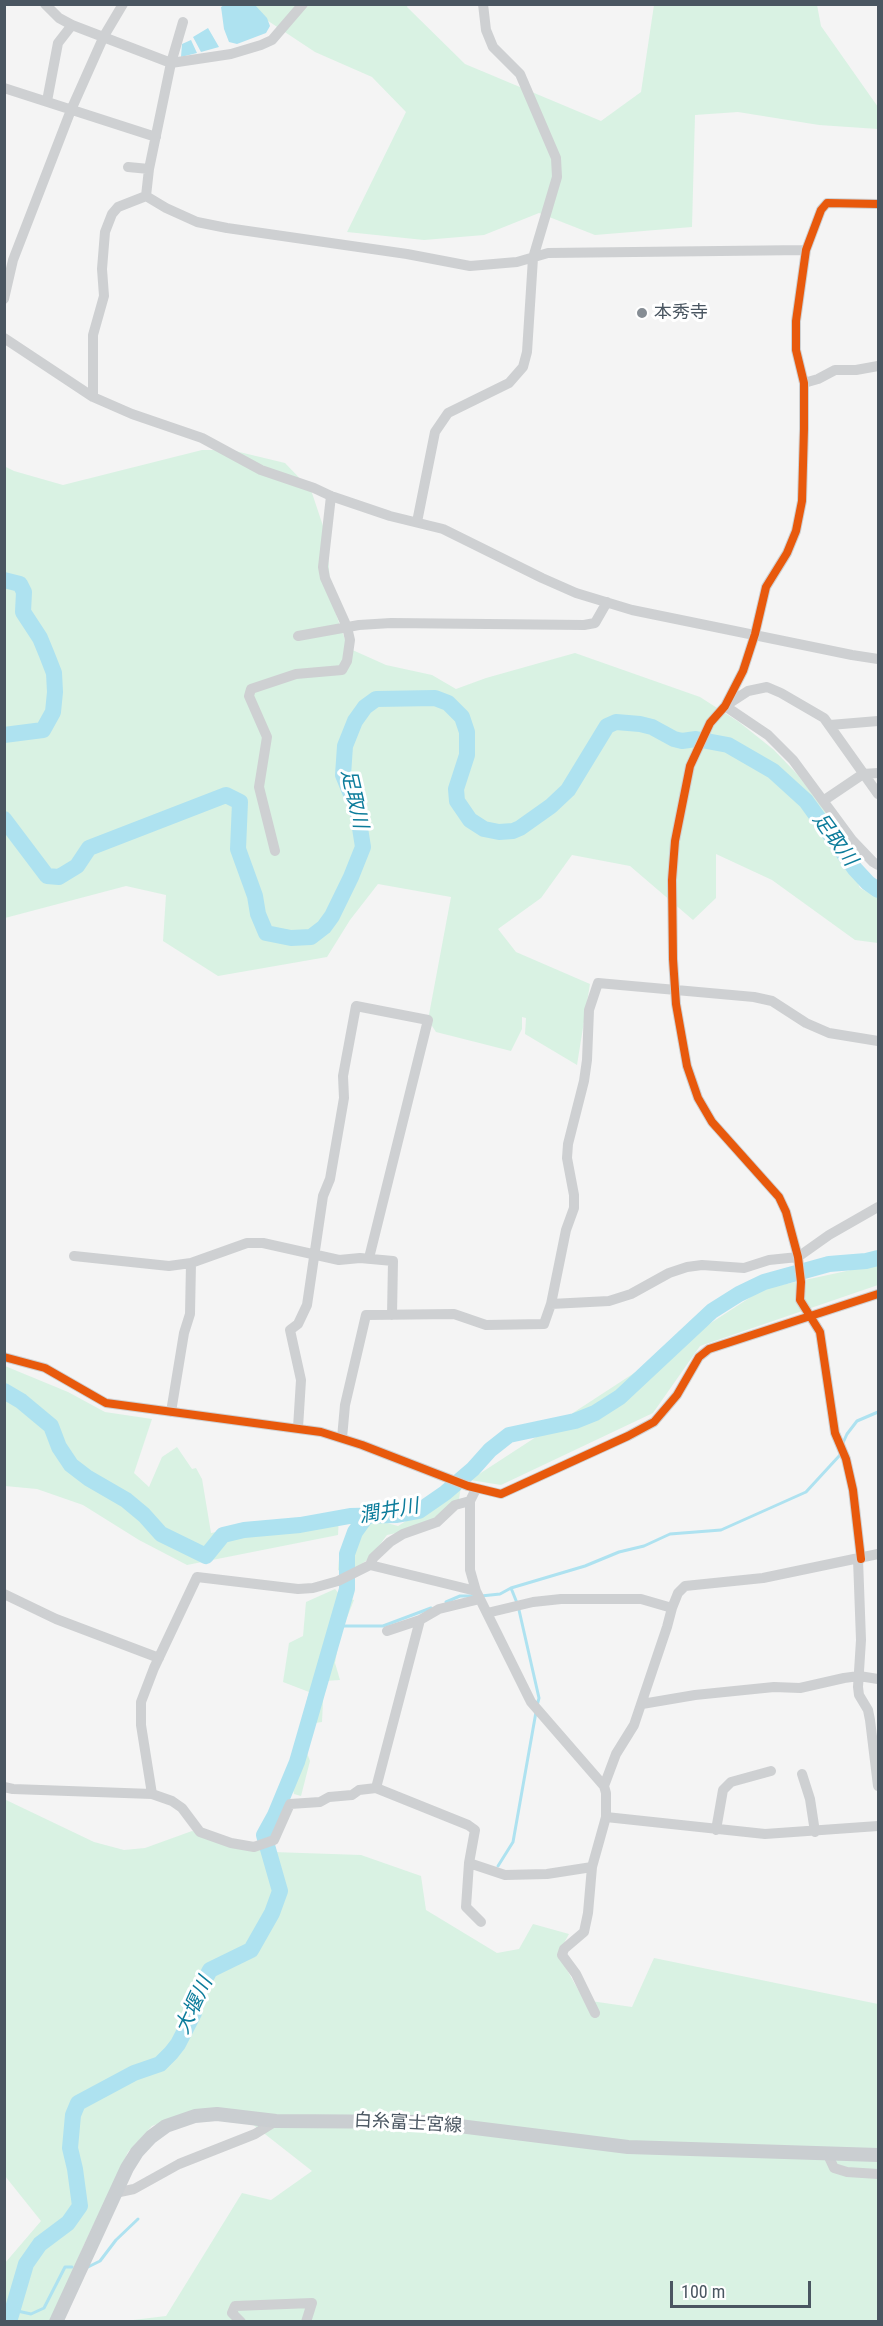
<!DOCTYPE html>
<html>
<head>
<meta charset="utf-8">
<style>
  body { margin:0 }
  #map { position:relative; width:883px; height:2326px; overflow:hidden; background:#f4f4f4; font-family:"Roboto Condensed",sans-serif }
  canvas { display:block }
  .frame { position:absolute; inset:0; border:6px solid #4a5661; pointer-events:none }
  .scale { position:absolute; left:670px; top:2281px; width:141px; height:27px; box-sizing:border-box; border:3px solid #4a5661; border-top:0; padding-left:8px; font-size:18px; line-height:21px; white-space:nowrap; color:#4a5661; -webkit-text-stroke:4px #fff; paint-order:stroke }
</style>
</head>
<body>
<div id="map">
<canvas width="883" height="2326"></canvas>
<div class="frame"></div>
<div class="scale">100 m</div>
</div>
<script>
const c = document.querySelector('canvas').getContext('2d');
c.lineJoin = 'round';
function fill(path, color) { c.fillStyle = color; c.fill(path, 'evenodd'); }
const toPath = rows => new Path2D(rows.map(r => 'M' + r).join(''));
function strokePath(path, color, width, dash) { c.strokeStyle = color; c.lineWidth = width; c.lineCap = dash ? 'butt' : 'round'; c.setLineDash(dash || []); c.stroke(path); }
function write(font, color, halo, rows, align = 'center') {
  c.font = font + ' "Roboto Condensed","Noto Sans JP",sans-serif'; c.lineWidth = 6; c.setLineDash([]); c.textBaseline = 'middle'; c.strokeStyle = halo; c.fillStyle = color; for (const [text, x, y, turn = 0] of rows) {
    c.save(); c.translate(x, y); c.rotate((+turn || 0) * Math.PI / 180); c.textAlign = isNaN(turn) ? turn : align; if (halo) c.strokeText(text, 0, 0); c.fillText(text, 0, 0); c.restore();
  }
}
const green = toPath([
  [244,5,408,5,407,7,465,64,601,121,641,92,654,5,817,5,821,26,878,107,878,129,819,125,738,112,695,115,692,227,595,235,539,213,484,235,424,240,347,232,406,112,372,77,315,52],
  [202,450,231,450,285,463,311,490,327,538,331,600,348,648,386,665,432,675,456,689,486,678,575,653,700,697,739,722,774,750,797,774,827,813,860,888,878,898,878,943,855,940,772,880,716,854,716,898,693,920,630,866,572,855,541,898,498,929,516,952,590,984,577,1065,525,1034,526,1018,522,1017,522,1029,511,1051,436,1032,428,1020,451,897,378,884,350,920,327,957,218,976,163,941,166,895,126,886,5,918,4,466,14,471,63,485],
  [878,1260,878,1285,700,1346,653,1413,501,1485,470,1480,763,1289,865,1267],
  [5,1366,68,1392,105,1412,152,1419,134,1473,149,1487,162,1457,177,1447,192,1469,196,1468,202,1479,211,1533,269,1522,339,1517,338,1535,187,1565,139,1540,83,1505,37,1489,5,1486,5,1399,12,1396,5,1392],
  [461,1487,459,1499,421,1528,387,1535,370,1558,347,1574,338,1570,339,1559,347,1533,357,1520,376,1520,398,1526],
  [335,1589,342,1597,354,1600,340,1635,335,1663,340,1680,324,1681,322,1722,315,1723,307,1753,310,1761,301,1796,294,1794,289,1772,309,1692,283,1682,289,1643,303,1636,306,1602],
  [4,1799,94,1842,124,1850,145,1848,192,1831,265,1849,274,1874,273,1852,361,1855,421,1876,426,1910,497,1953,519,1949,533,1924,569,1934,558,1954,584,2000,632,2007,654,1958,878,2004,878,2321,125,2321,166,2316,242,2193,271,2200,312,2171,233,2109,192,2111,152,2126,128,2152,82,2249,53,2321,5,2321,5,2263,41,2221,5,2176]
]);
const water = toPath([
  [226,4,255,5,267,18,270,26,266,33,237,44,229,42,224,29,222,14,221,7],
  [208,28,219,47,201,52,193,37],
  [191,40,197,53,181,57,182,44]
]);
const stream = toPath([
  [842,1445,847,1434,857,1421,878,1412],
  [511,1588,517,1603],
  [481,1596,500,1594,511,1588,585,1566,619,1552,644,1546,670,1534,721,1530,806,1492,840,1455],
  [446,1602,460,1596,474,1596],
  [519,1610,539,1698,537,1706],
  [337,1626,383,1626,431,1608],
  [498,1866,513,1842,536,1712],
  [88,2267,100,2261,116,2240,138,2219],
  [13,2310,31,2314,44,2308,65,2267,72,2267]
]);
const river = toPath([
  [4,580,20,584,24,592,23,612,40,638,47,655,54,673,55,692,53,712,43,730,4,735],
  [4,819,47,876,59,877,77,866,89,848,226,795,240,802,238,849,255,896,258,914,266,933,291,938,311,937,324,927,332,916,351,877,363,847,357,809,343,775,345,746,355,721,365,707,376,699,435,698,448,703,462,717,467,732,467,755,456,789,457,801,470,820,484,829,499,832,513,831,520,828,551,806,568,790,607,726,616,722,640,724,652,727,674,739,682,741,696,739,728,745,773,771,806,801,855,869,868,883,878,890],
  [4,1391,21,1401,51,1426,59,1447,71,1465,88,1478,126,1500,144,1515,161,1534,206,1556,223,1535,244,1530,300,1525,350,1516,397,1515,419,1511,445,1493,473,1469,490,1450,509,1435,575,1421,595,1413,620,1397,712,1311,739,1294,764,1282,829,1264,866,1261,878,1258],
  [9,2322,26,2264,40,2244,68,2223,80,2206,75,2169,70,2148,73,2115,78,2103,134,2073,160,2064,171,2053,178,2044,194,2013,199,1991,210,1970,251,1950,272,1913,280,1891,264,1835,275,1815,297,1762,347,1589,347,1554,355,1532,368,1514]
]);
const minor = toPath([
  [45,4,59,18,72,25,171,63,231,54,261,45,272,40,303,4],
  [4,88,156,137],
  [47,101,58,43,72,25],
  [128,167,149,169],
  [146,196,149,169,171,63,183,22],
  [4,299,13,260,71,110,104,36,123,4],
  [4,338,93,397,132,414,202,438,261,470,314,488,331,496,390,516,443,529,542,578,576,593,632,610,852,655,878,659],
  [804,383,818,379,835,370,856,370,878,366],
  [93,397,93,335,104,296,102,269,105,232,112,214,118,207,146,196,166,208,197,222,227,228,407,254,470,266,517,262,548,253,806,250],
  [417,522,435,432,448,413,509,383,523,367,527,352,533,258,557,177,556,158,520,74,493,47,486,30,483,4],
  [298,636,359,625,391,623,584,625,595,623,607,602],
  [830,725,878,721],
  [878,794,824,718,781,693,767,687,748,691,725,706,768,735,793,760,852,840,873,862,878,865],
  [823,801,863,774,878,773],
  [275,851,259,787,267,737,249,696,251,689,296,674,342,670,347,661,350,640,347,627,325,578,323,567,331,496],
  [878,1041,829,1033,806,1023,772,1001,754,997,598,983,589,1010,587,1060,584,1081,568,1144,567,1158,574,1195,574,1208,566,1230,551,1304,609,1301,631,1294,669,1273,687,1267,702,1265,744,1268,769,1260,798,1257,829,1235,878,1207],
  [74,1256,169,1266,191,1263,247,1243,263,1243,339,1260,360,1258,393,1261,392,1315],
  [4,1357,45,1368,106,1403,321,1432,362,1445,468,1486,501,1494,628,1436,654,1422,677,1395,699,1357,709,1349,878,1294],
  [171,1412,184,1333,190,1314,191,1263],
  [298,1428,301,1380,290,1330,298,1324,307,1305,323,1196,330,1179,344,1098,343,1076,356,1006,428,1020,369,1258],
  [342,1438,345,1405,366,1315,454,1314,486,1325,544,1324,551,1304],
  [476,1489,470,1501,470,1570,476,1591,531,1702,604,1786,606,1793,606,1817,592,1867,588,1913,584,1932,564,1949,562,1955,576,1974,595,2013],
  [858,1559,861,1640,858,1687,859,1695,868,1710,870,1720,878,1786],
  [861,1559,853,1490,846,1459,835,1433,820,1332,800,1300,801,1282,798,1257,786,1212,779,1197,712,1122,698,1098,687,1066,676,1004,673,959,672,880,675,841,690,766,710,723,725,706,743,671,755,634,766,587,787,553,796,531,802,501,804,429,804,383,796,350,796,321,806,250,821,210,827,203,878,204],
  [370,1565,476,1591],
  [4,1594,56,1619,159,1658],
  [487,1613,533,1602,561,1599,641,1599,672,1608],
  [387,1631,420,1620,439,1609,480,1599],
  [642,1704,695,1695,774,1687,800,1688,844,1678,859,1676,878,1679],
  [802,1774,810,1799,815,1832],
  [604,1786,616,1754,634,1725,667,1627,672,1608,678,1593,685,1586,763,1578,878,1554],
  [4,1787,13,1789,152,1794,172,1801,182,1808,200,1832,231,1843,254,1847,274,1840,290,1804,320,1802,329,1797,352,1795,359,1790,376,1788,468,1825,475,1830,469,1863,466,1907,481,1922],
  [376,1788,420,1620],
  [152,1794,141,1725,141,1702,154,1668,197,1577,298,1589,313,1588,338,1581,370,1565,373,1558,390,1542,403,1534,437,1522,455,1505,470,1501],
  [606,1817,765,1834,878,1826],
  [716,1830,723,1790,731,1782,771,1771],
  [469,1863,505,1875,547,1874,592,1867],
  [827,2153,834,2168,847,2172,878,2174],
  [115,2193,134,2189,179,2164,255,2134,276,2121],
  [241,2322,232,2313,235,2306,312,2303,306,2322]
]);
const major = toPath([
  [56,2322,127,2168,137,2152,151,2137,166,2126,195,2116,217,2114,276,2121,427,2122,628,2147,878,2155]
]);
const cycleway = toPath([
  [4,1357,45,1368,106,1403,321,1432,362,1445,468,1486,501,1494,628,1436,654,1422,677,1395,699,1357,709,1349,878,1294],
  [861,1559,853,1490,846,1459,835,1433,820,1332,800,1300,801,1282,798,1257,786,1212,779,1197,712,1122,698,1098,687,1066,676,1004,673,959,672,880,675,841,690,766,710,723,725,706,743,671,755,634,766,587,787,553,796,531,802,501,804,429,804,383,796,350,796,321,806,250,821,210,827,203,878,204]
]);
const markers = [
  [642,313,6,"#868d94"]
];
const poiNames = [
  ["本秀寺",654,313]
];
const streetNames = [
  ["白糸富士宮線",408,2124,3]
];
const waterNames = [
  ["足取川",353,799,77],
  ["足取川",834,840,54],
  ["潤井川",389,1512,-10],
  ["大堰川",195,2006,-65]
];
fill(green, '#d9f2e3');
fill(water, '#aee2f0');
strokePath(stream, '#aee2f0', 3);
strokePath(river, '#aee2f0', 16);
strokePath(minor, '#ced0d2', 10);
strokePath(major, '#caced1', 14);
strokePath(cycleway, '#e8590c', 8);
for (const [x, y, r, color] of markers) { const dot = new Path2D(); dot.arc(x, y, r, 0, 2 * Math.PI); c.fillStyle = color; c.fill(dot); strokePath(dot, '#fff', 2); }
write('18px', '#4a5661', '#fff', poiNames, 'left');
write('18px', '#4a5661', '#fff', streetNames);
write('italic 20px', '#0c7c9b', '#fff', waterNames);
</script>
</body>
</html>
